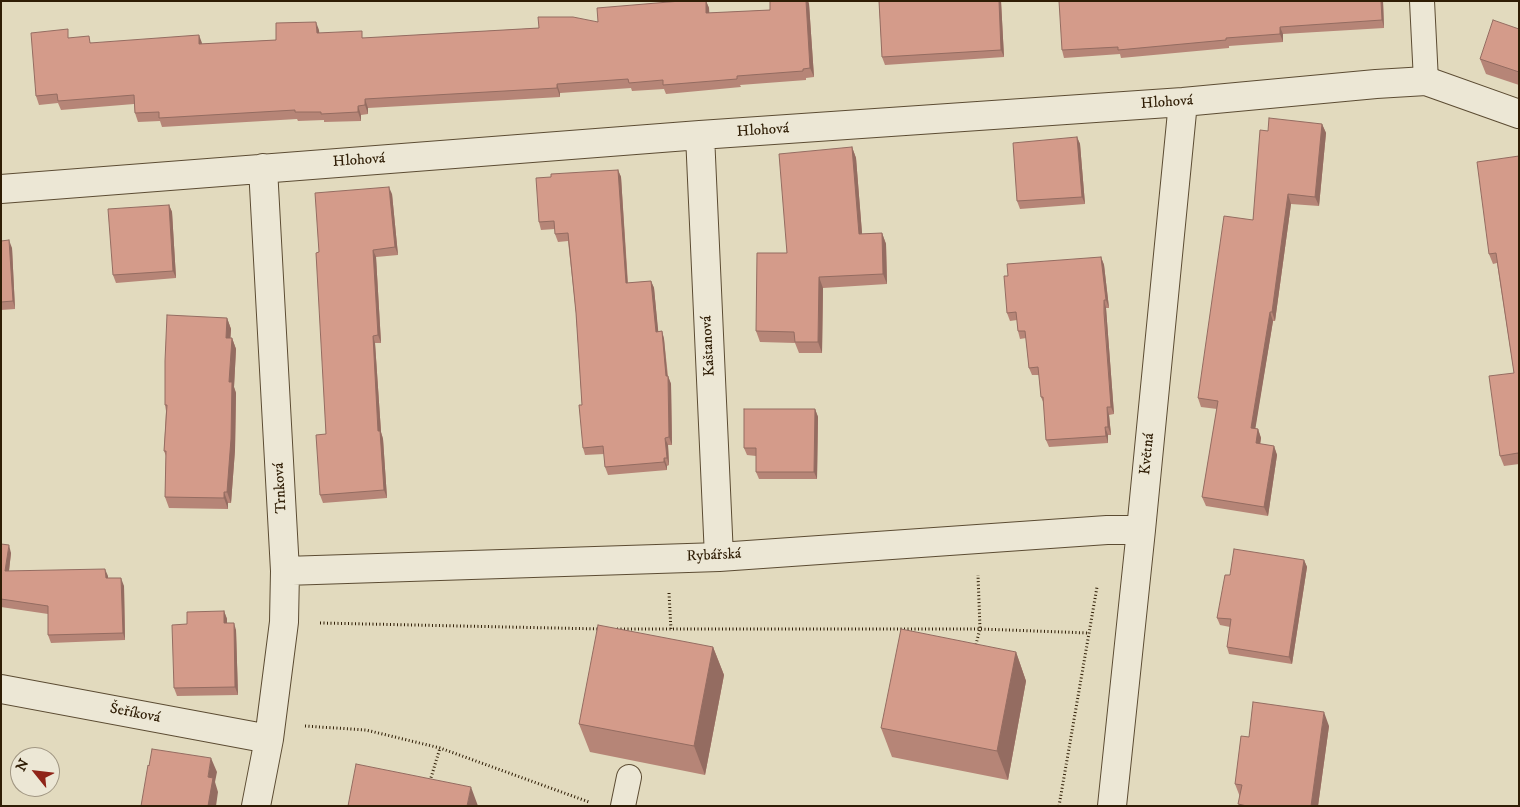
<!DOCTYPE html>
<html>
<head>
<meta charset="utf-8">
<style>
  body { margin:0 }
  #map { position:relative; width:1520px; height:807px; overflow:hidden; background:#e2dabe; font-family:"IM FELL DW Pica",serif }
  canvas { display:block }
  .frame { position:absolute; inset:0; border:2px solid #2f1d05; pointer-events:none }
  .north { position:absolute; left:10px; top:747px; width:50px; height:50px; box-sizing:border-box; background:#ece7d5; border:1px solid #a09682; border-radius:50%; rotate:299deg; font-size:14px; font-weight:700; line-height:20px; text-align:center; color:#2f1d05 }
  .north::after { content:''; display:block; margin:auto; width:18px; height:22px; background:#8f2418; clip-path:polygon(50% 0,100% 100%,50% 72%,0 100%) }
</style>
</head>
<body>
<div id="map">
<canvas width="1520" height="807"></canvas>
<div class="frame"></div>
<div class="north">N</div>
</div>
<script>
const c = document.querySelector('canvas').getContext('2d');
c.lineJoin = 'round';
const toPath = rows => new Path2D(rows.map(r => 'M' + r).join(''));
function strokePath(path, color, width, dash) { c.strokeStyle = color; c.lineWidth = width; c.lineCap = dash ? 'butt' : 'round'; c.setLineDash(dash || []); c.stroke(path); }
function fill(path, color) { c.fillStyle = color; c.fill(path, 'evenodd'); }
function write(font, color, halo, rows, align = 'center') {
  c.font = font + ' "IM FELL DW Pica",serif'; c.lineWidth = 4; c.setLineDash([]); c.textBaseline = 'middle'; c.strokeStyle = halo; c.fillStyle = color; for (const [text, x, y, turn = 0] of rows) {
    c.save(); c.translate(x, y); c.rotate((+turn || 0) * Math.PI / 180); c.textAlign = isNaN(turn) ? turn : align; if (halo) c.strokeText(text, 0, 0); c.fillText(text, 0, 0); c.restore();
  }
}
const path = toPath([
  [669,593,671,630],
  [320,623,601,629],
  [617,629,980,629,1089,633],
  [975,648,980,629,978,575],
  [305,726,366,730,440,748,589,802],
  [430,781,440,748],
  [1059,806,1097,587]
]);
const service = toPath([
  [1422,1,1426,81],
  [623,806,629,777]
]);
const minor = toPath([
  [700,135,719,557],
  [1,189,700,135,1183,102,1376,84,1426,81,1519,114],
  [285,571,719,557,1107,530,1141,530],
  [1,689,269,739],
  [256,806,269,739,284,622,285,571,263,168],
  [1112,806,1141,530,1183,102]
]);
const wall = toPath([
  [681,1,706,1,709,8,709,13,770,10,770,1,808,1,809,4,814,77,806,78,806,80,740,85,741,87,666,94,664,89,632,91,631,88,560,93,560,97,368,108,368,114,361,115,361,121,324,122,324,120,298,121,297,119,162,127,160,121,138,122,135,113,134,104,61,110,58,103,39,105,36,96,71,38,92,43,202,44,276,40,319,30,319,33,365,38,539,28,598,22],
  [879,1,1001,1,1004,57,885,65,882,57],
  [1383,1,1384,28,1283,34,1283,42,1229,46,1229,48,1121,58,1120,54,1064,58,1062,50],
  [1519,29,1519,85,1486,74,1480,59],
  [1322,124,1326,133,1319,206,1291,204,1275,321,1273,321,1255,428,1258,429,1261,438,1260,444,1274,446,1277,455,1268,516,1206,506,1202,497,1217,409,1201,407,1198,398,1253,220,1268,131],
  [1077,137,1080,144,1085,204,1020,209,1017,201],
  [852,147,856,158,862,234,882,233,886,244,887,284,823,288,822,353,799,353,795,343,760,342,756,331,787,253],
  [1519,156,1519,464,1504,466,1500,456,1514,373,1497,263,1493,264,1489,254],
  [618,170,621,177,628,283,651,281,654,288,658,332,662,331,664,339,668,376,671,384,672,445,668,445,669,465,667,466,667,470,608,475,605,467,604,454,585,455,583,448,582,405,576,313,568,241,558,242,555,234,555,229,541,230,539,222,551,177],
  [392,194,398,255,376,257,381,343,375,343,381,432,383,439,387,498,323,503,320,495,326,434,319,252],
  [169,205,172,212,176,278,116,283,113,275],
  [1,241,12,248,15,309,1,310],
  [1101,257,1104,265,1109,308,1106,308,1107,321,1114,414,1109,415,1111,435,1108,435,1108,443,1049,447,1046,440,1044,404,1041,397,1039,375,1032,375,1029,368,1026,338,1020,339,1018,331,1017,320,1010,321,1007,313,1008,276],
  [227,318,231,329,230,338,232,338,236,349,234,387,236,393,235,450,231,503,228,503,228,509,169,508,165,497,166,456,164,451,166,411,165,405],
  [815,409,818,417,817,479,759,479,756,472,756,456,747,455,744,448],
  [1,544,11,553,9,571,108,576,108,578,124,586,125,640,51,643,48,635,48,614,1,607],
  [1304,560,1307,567,1292,664,1229,654,1227,647,1230,627,1220,625,1217,618,1230,575],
  [224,611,227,619,227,623,236,630,238,695,177,696,174,688,187,624],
  [713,647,724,675,705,775,590,752,579,724],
  [1016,652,1026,681,1008,780,892,757,881,728],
  [1329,726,1318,806,1239,806,1240,797,1235,784,1249,737]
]);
const shadedWall = toPath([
  [706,1,709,8,710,22,706,13],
  [806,1,808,1,809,4,814,77,810,68],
  [999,1,1001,1,1004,57,1001,50],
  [1381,1,1383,1,1384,28,1382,20],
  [316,22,319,30,320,41,317,33],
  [1280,27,1283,34,1283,42,1280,34],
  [199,35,202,43,203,53,199,44],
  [557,84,560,93,560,97,557,88],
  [365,99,368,108,368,114,365,105],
  [358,106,361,115,361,121,358,112],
  [1322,124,1326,133,1319,206,1315,197],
  [1077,137,1080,144,1085,204,1082,197],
  [852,147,856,158,863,245,859,234],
  [618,170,621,177,628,290,626,283],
  [389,187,392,194,398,255,395,247],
  [1288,194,1291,204,1275,321,1272,312],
  [169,205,172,212,176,278,173,271],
  [882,233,886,244,887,284,883,274],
  [9,240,12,248,15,309,13,301],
  [373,250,376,257,381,343,378,335],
  [1101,257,1104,265,1109,308,1106,300],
  [819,277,823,288,822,353,818,342],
  [651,281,654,288,659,339,656,332],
  [1104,300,1106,308,1114,414,1111,407],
  [1270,312,1273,321,1254,437,1251,428],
  [227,318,231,329,230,349,226,338],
  [662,331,664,339,668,384,666,376],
  [373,336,375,343,381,432,383,439,387,498,384,490,378,431],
  [232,338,236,349,234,387,236,393,235,450,231,503,227,492,229,382],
  [668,376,671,384,672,445,669,437],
  [1107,407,1109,415,1111,435,1108,427],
  [815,409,818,417,817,479,814,472],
  [1105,427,1108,435,1108,443,1106,436],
  [1258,429,1261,438,1259,452,1256,443],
  [665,438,668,445,669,465,667,458],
  [1274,446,1277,455,1268,516,1264,507],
  [664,458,667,466,667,470,664,462],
  [224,492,228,503,228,509,224,498],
  [9,545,11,553,8,579,5,571],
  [1304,560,1307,567,1292,664,1289,657],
  [105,569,108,576,108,586,106,578],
  [121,578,124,586,125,640,123,633],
  [224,611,227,619,227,631,224,623],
  [234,623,236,630,238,695,235,687],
  [713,647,724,675,705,775,694,746],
  [1016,652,1026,681,1008,780,997,751],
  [1324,712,1329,726,1318,806,1311,806],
  [211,758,217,772,215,782,218,792,216,806,208,806,208,777],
  [471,787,478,806,467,806]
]);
const building = toPath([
  [681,1,706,1,706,13,770,10,770,1,806,1,810,68,803,69,803,71,737,76,737,79,663,85,663,80,629,83,628,79,557,84,557,88,365,99,365,105,358,106,358,112,321,114,321,112,295,112,295,110,159,118,159,112,135,113,134,95,58,101,57,94,36,96,31,33,68,29,68,38,89,36,90,43,199,35,199,44,276,40,276,23,316,22,317,33,362,31,362,38,539,28,538,17,573,17,598,22,597,8,681,1],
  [879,1,999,1,1001,50,882,57,879,1],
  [1059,1,1381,1,1382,20,1280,27,1280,34,1226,38,1226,40,1118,50,1118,47,1062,50,1059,1],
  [1493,20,1519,29,1519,72,1480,59,1493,20],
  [1269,118,1322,124,1315,197,1288,194,1272,312,1270,312,1251,428,1258,429,1256,443,1274,446,1264,507,1202,497,1218,401,1198,398,1224,216,1253,220,1260,130,1268,131,1269,118],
  [1077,137,1082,197,1017,201,1013,143,1077,137],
  [852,147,859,234,882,233,883,274,819,277,818,342,795,342,794,332,756,331,757,253,787,253,779,154,852,147],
  [1519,156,1519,456,1518,453,1500,456,1489,376,1514,373,1496,253,1489,254,1477,162,1519,156],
  [618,170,626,283,651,281,656,332,662,331,666,376,668,376,669,437,665,438,667,458,664,458,664,462,605,467,603,446,583,448,579,405,582,405,576,313,568,233,555,234,554,221,539,222,536,178,551,177,551,174,618,170],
  [389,187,395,247,373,250,378,335,373,336,378,431,380,431,384,490,320,495,316,435,326,434,316,253,319,252,315,193,389,187],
  [169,205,173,271,113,275,108,209,169,205],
  [9,240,13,301,1,302,1,241,9,240],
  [1101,257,1106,300,1104,300,1104,313,1111,407,1107,407,1108,427,1105,427,1106,436,1046,440,1043,397,1041,397,1038,367,1029,368,1025,331,1018,331,1016,312,1007,313,1004,276,1008,276,1007,264,1101,257],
  [167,315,227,318,226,338,232,338,229,382,232,382,231,439,227,492,224,492,224,498,165,497,166,451,164,451,167,405,165,405,165,361,167,315],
  [744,409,815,409,814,472,756,472,756,448,744,448,744,409],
  [1,544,9,545,5,571,105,569,106,578,121,578,123,633,48,635,48,606,1,599,1,544],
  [1234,549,1304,560,1289,657,1227,647,1231,619,1217,618,1225,575,1230,575,1234,549],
  [224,611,224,623,234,623,235,687,174,688,172,625,187,624,187,612,224,611],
  [598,625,713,647,694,746,579,724,598,625],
  [901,629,1016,652,997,751,881,728,901,629],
  [1253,702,1324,712,1311,806,1247,806,1238,804,1242,785,1235,784,1241,736,1249,737,1253,702],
  [152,749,211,758,208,777,213,778,208,806,141,806,148,765,149,766,152,749],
  [356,764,471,787,467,806,348,806,356,764]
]);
const streetNames = [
  ["Hlohová",1167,103,-4],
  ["Hlohová",763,131,-4],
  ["Hlohová",359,161,-4],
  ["Kaštanová",709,346,-93],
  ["Květná",1148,454,-84],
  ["Trnková",281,488,-93],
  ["Rybářská",714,556,-3],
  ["Šeříková",135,714,11]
];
strokePath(service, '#5c4c33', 26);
strokePath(minor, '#5c4c33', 30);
strokePath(path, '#2f1d05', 3, [1, 2.5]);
strokePath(service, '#ece7d5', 24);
strokePath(minor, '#ece7d5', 28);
fill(wall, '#b68577');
fill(shadedWall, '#946c61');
fill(building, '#d49b8a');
strokePath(building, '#946c61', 1);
write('15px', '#2f1d05', '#ece7d5', streetNames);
</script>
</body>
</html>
